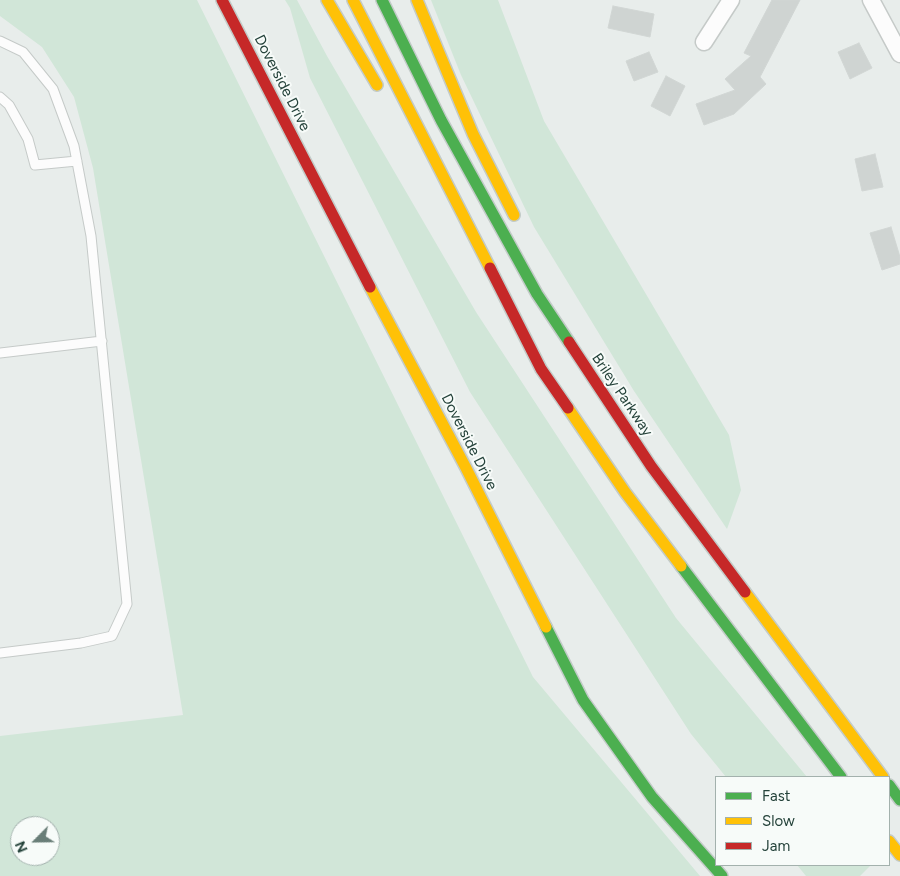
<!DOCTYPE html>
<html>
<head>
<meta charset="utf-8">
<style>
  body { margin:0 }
  #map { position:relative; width:900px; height:876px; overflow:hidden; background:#e8edeb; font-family:Figtree,sans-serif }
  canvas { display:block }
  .legend { position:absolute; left:715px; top:776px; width:175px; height:90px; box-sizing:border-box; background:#f7fbf9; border:1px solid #a3b1ad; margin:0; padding:6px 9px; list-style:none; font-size:15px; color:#24423a }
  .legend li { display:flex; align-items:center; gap:10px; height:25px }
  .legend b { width:25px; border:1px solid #a3b1ad }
  .north { position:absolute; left:10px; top:816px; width:50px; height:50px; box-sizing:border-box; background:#f7fbf9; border:1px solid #a3b1ad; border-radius:50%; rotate:247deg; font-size:14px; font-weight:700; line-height:20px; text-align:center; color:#24423a }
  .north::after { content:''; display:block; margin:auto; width:18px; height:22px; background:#697e78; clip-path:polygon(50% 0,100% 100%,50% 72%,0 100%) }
</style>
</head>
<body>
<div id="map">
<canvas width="900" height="876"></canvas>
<ul class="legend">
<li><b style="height:6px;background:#4caf50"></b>Fast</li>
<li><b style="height:6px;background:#ffc107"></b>Slow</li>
<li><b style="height:6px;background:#c62828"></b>Jam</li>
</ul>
<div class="north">N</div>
</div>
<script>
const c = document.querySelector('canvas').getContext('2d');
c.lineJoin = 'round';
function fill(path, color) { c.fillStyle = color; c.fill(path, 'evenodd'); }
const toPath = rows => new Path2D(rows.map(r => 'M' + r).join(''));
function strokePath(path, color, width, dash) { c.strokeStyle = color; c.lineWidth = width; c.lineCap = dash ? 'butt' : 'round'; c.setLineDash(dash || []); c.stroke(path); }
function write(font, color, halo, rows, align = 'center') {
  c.font = font + ' Figtree,sans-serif'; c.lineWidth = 4; c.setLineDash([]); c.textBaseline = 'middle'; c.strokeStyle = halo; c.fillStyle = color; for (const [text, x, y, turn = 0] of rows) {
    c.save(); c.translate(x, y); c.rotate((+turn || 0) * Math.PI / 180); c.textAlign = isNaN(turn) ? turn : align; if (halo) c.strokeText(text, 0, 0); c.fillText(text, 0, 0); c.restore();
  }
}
const green = toPath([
  [0,0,197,0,533,677,700,876,0,876,0,736,183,715,93,168,74,97,42,47,0,16],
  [20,826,50,826,50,856,20,856],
  [285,0,297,0,327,56,476,312,676,618,807,777,726,777,691,734,470,392,310,78,290,8],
  [431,0,498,0,544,121,729,435,741,490,727,529,634,391,534,227,461,75],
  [797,865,871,865,860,876,806,876]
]);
const building = toPath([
  [772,0,800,0,760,77,766,84,734,114,704,125,696,104,735,90,725,79,751,56,744,53,772,0],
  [613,6,654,14,650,37,608,28,613,6],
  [859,43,872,68,850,79,838,52,859,43],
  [649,52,658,72,634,81,626,61,649,52],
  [666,76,685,86,670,116,651,106,666,76],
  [875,154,883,187,862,191,855,159,875,154],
  [891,227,900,257,900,264,882,270,870,233,891,227]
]);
const lane = toPath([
  [0,41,23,52,53,89,74,146,91,236,127,604,112,636,81,643,0,653],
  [0,97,9,105,28,139,35,165,77,161],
  [0,353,102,341]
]);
const street = toPath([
  [871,0,900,54],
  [704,42,731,0]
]);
const fast = toPath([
  [382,0,441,120,537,294,569,342],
  [681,566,841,777],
  [546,627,583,700,652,797,722,876],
  [889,785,900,800]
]);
const slow = toPath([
  [327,0,377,85],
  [353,0,490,268],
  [417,0,473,134,514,215],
  [370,287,466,468,546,627],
  [568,408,625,492,681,566],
  [745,592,883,777],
  [889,841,900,855]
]);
const jam = toPath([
  [222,0,370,287],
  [490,268,541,369,568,408],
  [569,342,651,466,745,592]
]);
const streetNames = [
  ["Doverside Drive",282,83,63],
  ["Briley Parkway",622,395,56],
  ["Doverside Drive",469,442,63]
];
fill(green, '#d1e6d8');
fill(building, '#cfd4d2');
strokePath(building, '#d1d6d4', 1);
strokePath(lane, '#c5cac8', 11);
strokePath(street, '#c5cac8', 19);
strokePath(fast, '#c3cbc8', 14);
strokePath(slow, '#c3cbc8', 14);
strokePath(jam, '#c3cbc8', 14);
strokePath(lane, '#fcfcfc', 9);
strokePath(street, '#fcfcfc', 16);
strokePath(fast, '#4caf50', 11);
strokePath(slow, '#ffc107', 11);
strokePath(jam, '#c62828', 11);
write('15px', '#24423a', '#f7fbf9', streetNames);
</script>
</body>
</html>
